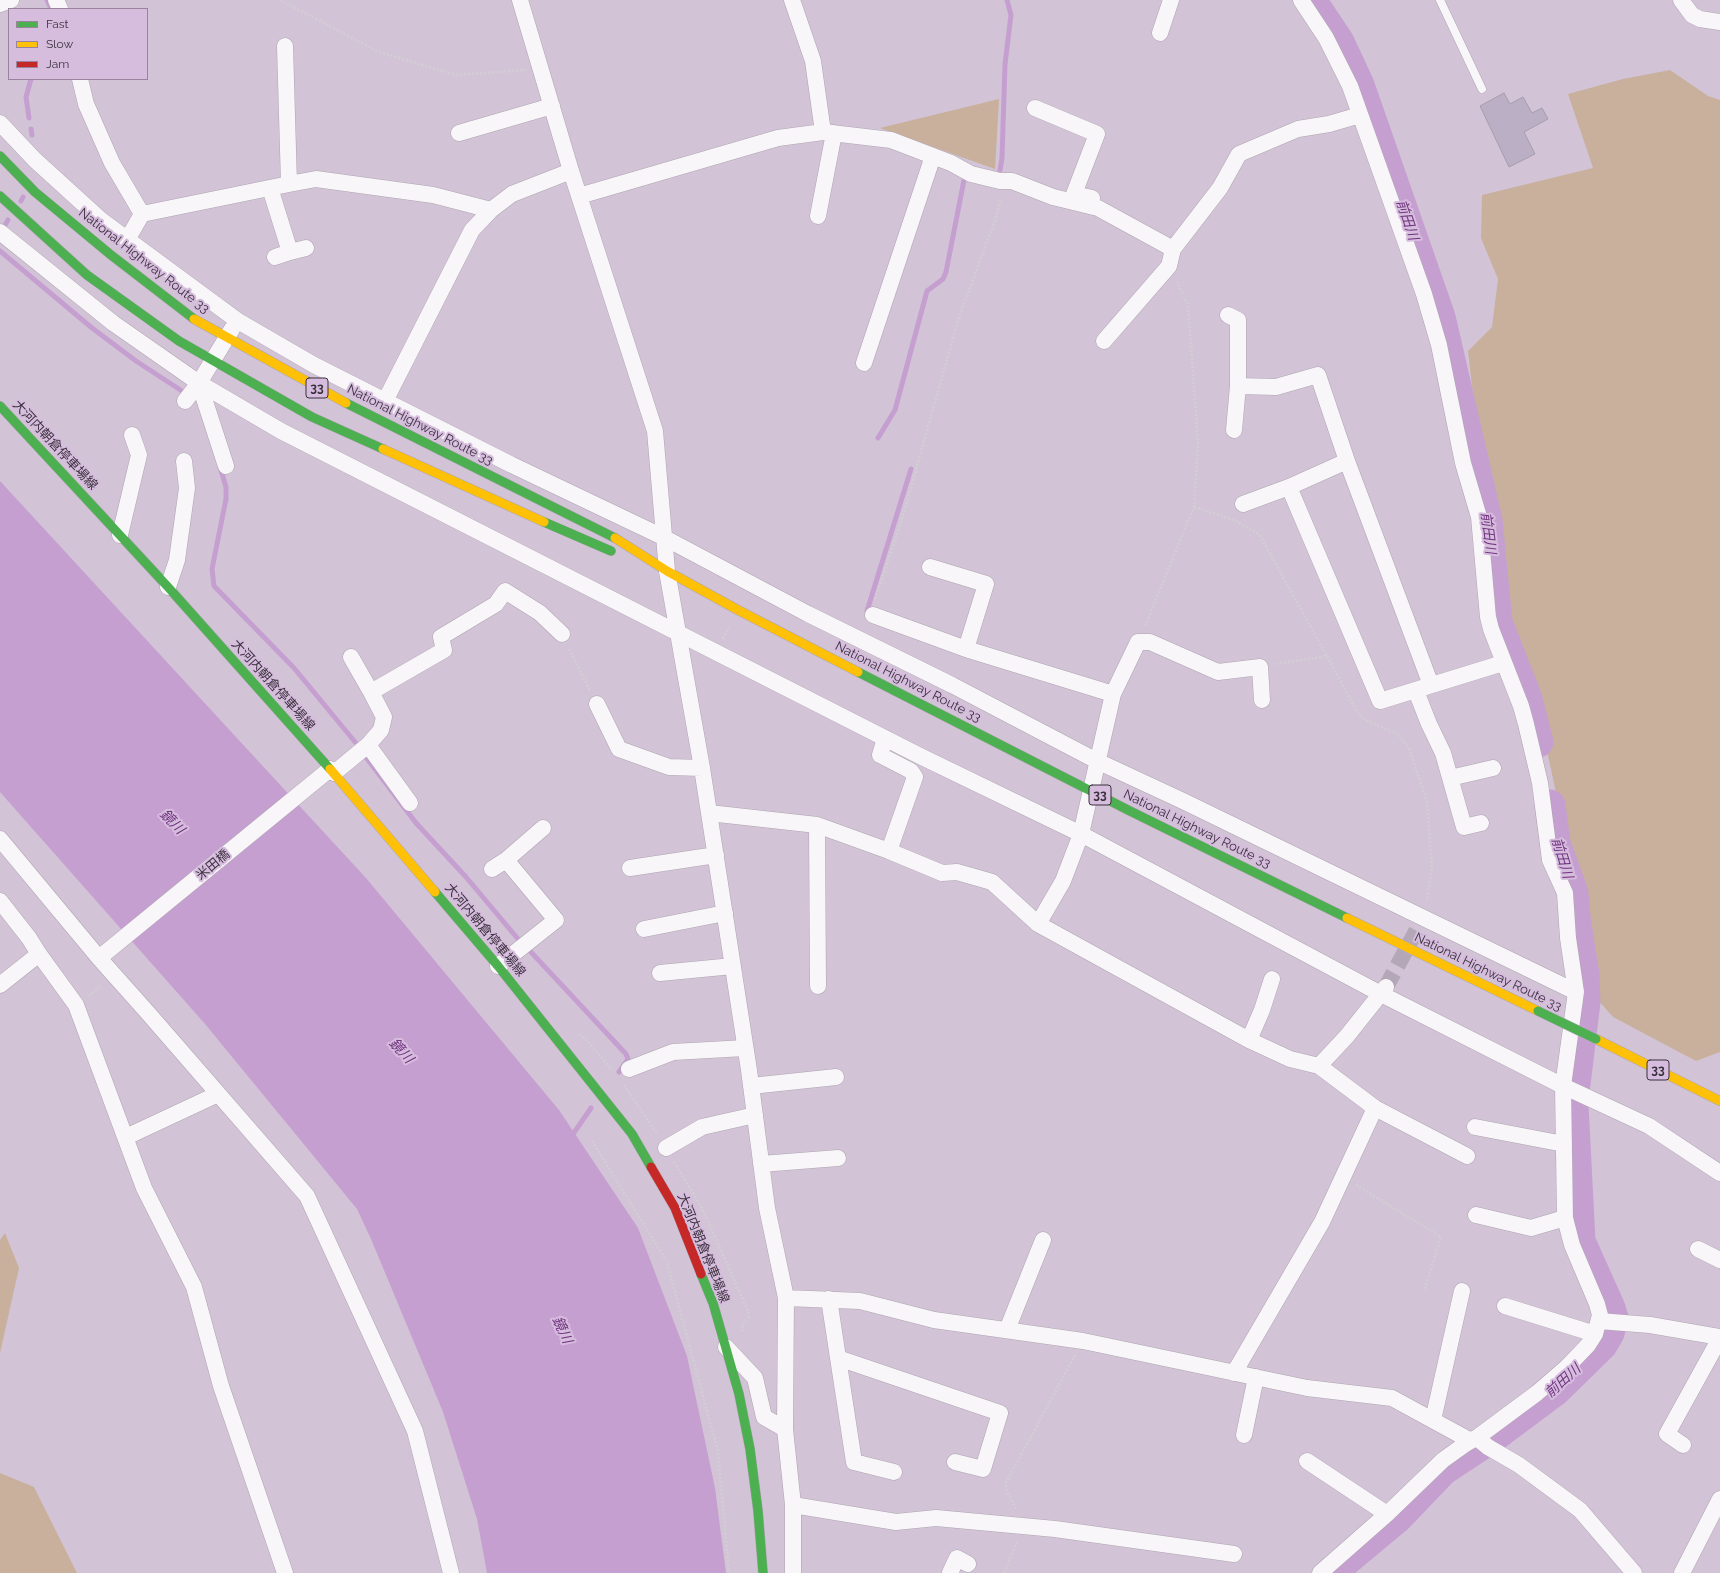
<!DOCTYPE html>
<html>
<head>
<meta charset="utf-8">
<style>
  body { margin:0 }
  #map { position:relative; width:1720px; height:1573px; overflow:hidden; background:#d2c4d6; font-family:Raleway,sans-serif }
  canvas { display:block }
  .legend { position:absolute; left:8px; top:8px; width:140px; height:72px; box-sizing:border-box; background:#d6bddd; border:1px solid #98859d; margin:0; padding:5px 7px; list-style:none; font-size:12px; color:#3b313e }
  .legend li { display:flex; align-items:center; gap:8px; height:20px }
  .legend b { width:20px; border:1px solid #98859d }
</style>
</head>
<body>
<div id="map">
<canvas width="1720" height="1573"></canvas>
<ul class="legend">
<li><b style="height:5px;background:#4caf50"></b>Fast</li>
<li><b style="height:5px;background:#ffc107"></b>Slow</li>
<li><b style="height:5px;background:#c62828"></b>Jam</li>
</ul>
</div>
<script>
const c = document.querySelector('canvas').getContext('2d');
c.lineJoin = 'round';
function fill(path, color) { c.fillStyle = color; c.fill(path, 'evenodd'); }
const toPath = rows => new Path2D(rows.map(r => 'M' + r).join(''));
function strokePath(path, color, width, dash) { c.strokeStyle = color; c.lineWidth = width; c.lineCap = dash ? 'butt' : 'round'; c.setLineDash(dash || []); c.stroke(path); }
function write(font, color, halo, rows, align = 'center') {
  c.font = font + ' Raleway,"Noto Sans JP",sans-serif'; c.lineWidth = 4; c.setLineDash([]); c.textBaseline = 'middle'; c.strokeStyle = halo; c.fillStyle = color; for (const [text, x, y, turn = 0] of rows) {
    c.save(); c.translate(x, y); c.rotate((+turn || 0) * Math.PI / 180); c.textAlign = isNaN(turn) ? turn : align; if (halo) c.strokeText(text, 0, 0); c.fillText(text, 0, 0); c.restore();
  }
}
const green = toPath([
  [1670,70,1708,96,1720,100,1720,1052,1696,1061,1613,1017,1597,999,1593,962,1576,890,1559,847,1560,811,1536,700,1517,659,1494,553,1484,490,1468,351,1492,327,1498,279,1481,238,1482,195,1593,168,1568,94,1623,79],
  [999,99,995,169,880,128],
  [5,1233,19,1268,0,1353,0,1240],
  [0,1473,34,1487,77,1573,0,1573]
]);
const water = toPath([
  [0,481,366,878,559,1110,638,1228,687,1356,715,1488,726,1573,487,1573,477,1519,443,1412,371,1239,357,1209,205,1024,0,792]
]);
const stream = toPath([
  [47,0,51,9],
  [29,118,26,97,31,79],
  [31,129,32,135],
  [1000,170,1002,158,1005,64,1011,15,1007,0],
  [21,201,23,197],
  [5,225,8,220],
  [0,251,92,328,136,361,188,395],
  [878,438,895,410,927,291,943,279,946,272,964,180],
  [220,467,226,487,226,499,212,569,214,586,294,668,355,742],
  [867,611,911,469],
  [365,756,416,823,466,877,518,939],
  [530,951,626,1054,628,1059,619,1072],
  [571,1137,591,1108]
]);
const river = toPath([
  [1311,0,1339,42,1359,85,1440,317,1487,520,1497,622,1527,699,1538,742],
  [1550,805,1555,843,1573,893,1575,918,1584,975,1585,1002,1575,1084],
  [1331,1573,1398,1517,1443,1470,1493,1437,1556,1390,1602,1345,1609,1333,1613,1318,1610,1308,1580,1241,1573,1105]
]);
const building = toPath([
  [1504,93,1510,104,1523,97,1532,113,1542,108,1548,119,1524,132,1535,154,1509,167,1480,106,1504,93]
]);
const streetTunnel = toPath([
  [1386,987,1420,924]
]);
const path = toPath([
  [280,0,379,52,456,75,525,70],
  [1194,507,1234,520,1259,534,1327,656],
  [875,599,903,516,959,317,996,218,1001,198],
  [1145,626,1194,507,1198,443,1188,304,1177,282],
  [723,639,729,627],
  [569,649,590,691],
  [1276,664,1327,656,1356,710,1363,719,1399,735,1409,748,1427,802,1432,867,1427,901],
  [89,996,101,985],
  [579,1035,585,1038,612,1070],
  [624,1085,658,1135],
  [592,1141,667,1262,718,1452,729,1573],
  [674,1162,702,1208,748,1311,749,1317,742,1325,743,1331],
  [1356,1185,1441,1237,1424,1291],
  [1016,1509,1006,1489,1006,1483,1075,1355],
  [1004,1573,1017,1542]
]);
const lane = toPath([
  [1440,0,1482,89]
]);
const street = toPath([
  [56,0,60,9],
  [520,0,571,171,655,431,667,571,702,768,749,1070,767,1208,786,1298,785,1429,793,1505,793,1573],
  [1301,0,1326,38,1350,86,1424,294,1439,345,1463,463,1479,517,1488,617,1491,629,1521,706,1526,724,1540,783,1550,860,1565,893,1568,938,1576,992,1563,1086,1565,1218,1572,1245,1597,1304,1600,1315,1595,1334,1588,1345,1567,1367,1537,1393,1479,1436,1464,1445,1443,1460,1387,1514,1320,1573],
  [1681,0,1692,15,1700,19,1720,22],
  [0,4,11,0],
  [1160,33,1171,0],
  [285,46,289,184],
  [80,79,86,104,112,163,142,214],
  [1035,108,1097,134,1074,194,1092,198],
  [0,123,35,160,101,220,238,321,314,365,512,465,663,537,808,614,952,685,1097,761,1183,801,1576,992],
  [823,132,891,140,951,163,971,174,1000,181,1012,181,1053,197,1098,208,1173,249],
  [459,133,552,106],
  [270,188,290,252,306,248],
  [579,196,778,138,823,132,813,61,792,0],
  [818,216,834,133],
  [0,232,113,323,199,383,281,431,920,756,1081,834,1381,994,1563,1086,1649,1126,1720,1173],
  [127,240,142,214,289,184,316,179,433,195,491,210,512,194,571,171],
  [275,257,290,252],
  [1228,315,1238,320,1238,386,1234,430],
  [1104,341,1169,266,1173,249,1220,188,1239,154,1298,129,1329,124,1360,115],
  [864,363,933,156],
  [199,383,226,466],
  [1238,386,1276,387,1318,375,1347,461],
  [185,401,199,383,232,329],
  [385,401,472,230,491,210],
  [1243,504,1289,487],
  [120,535,139,455,132,435],
  [930,567,986,584,966,649],
  [168,587,177,560,187,488,184,461],
  [873,615,966,649,1113,694,1081,834,1063,881,1038,924],
  [351,657,371,692],
  [1431,685,1347,461,1289,487,1380,701,1503,663],
  [1416,691,1429,724,1443,753,1464,827,1481,823],
  [1113,694,1138,642,1150,642,1218,672,1260,667,1262,700],
  [597,704,619,749,669,767,702,768],
  [885,738,880,755,911,771,915,777,889,851],
  [368,745,410,803],
  [334,773,368,745,381,730,384,717,371,692,444,650,441,637,496,604,505,591,540,613,562,634],
  [1450,778,1493,768],
  [709,813,817,825,889,851,942,873,957,872,992,882,1038,924,1249,1040,1290,1059,1319,1066,1375,1108,1322,1222,1234,1373],
  [817,825,818,986],
  [0,839,99,958,330,769],
  [630,868,716,855],
  [492,869,506,860,543,828],
  [0,901,29,938,39,954,76,1005,144,1188,194,1287,221,1386,285,1573],
  [644,929,725,913],
  [498,966,556,920,506,860],
  [660,973,733,966],
  [0,985,39,954],
  [148,1013,115,976,99,958,148,1013,307,1196,415,1431,451,1573],
  [1249,1040,1262,1010,1272,979],
  [1319,1066,1347,1036,1386,987],
  [629,1069,673,1052,745,1048],
  [751,1086,836,1077],
  [1375,1108,1467,1156],
  [1475,1127,1564,1144],
  [126,1137,218,1094],
  [666,1148,702,1127,755,1115],
  [761,1164,838,1158],
  [1476,1215,1531,1228,1565,1218],
  [1698,1249,1720,1260],
  [786,1298,860,1301,934,1320,1083,1341,1307,1388,1392,1398,1471,1441],
  [829,1299,854,1462,894,1472],
  [1505,1306,1595,1334],
  [1599,1321,1650,1325,1720,1337],
  [1007,1330,1043,1240],
  [726,1347,755,1378,764,1417,785,1429],
  [838,1358,1000,1413,983,1469,955,1462],
  [1433,1420,1462,1291],
  [1244,1435,1256,1377],
  [1477,1438,1488,1447,1519,1465,1580,1510,1634,1573],
  [1683,1445,1667,1434,1720,1338],
  [1307,1461,1387,1514],
  [793,1505,896,1522,936,1518,1055,1529,1234,1554],
  [950,1573,957,1558,968,1564],
  [1682,1573,1720,1499]
]);
const fast = toPath([
  [0,156,35,192,111,255,194,319],
  [0,196,87,275,179,341,312,417,383,449],
  [346,403,615,538],
  [0,406,168,587,330,769],
  [544,522,611,551],
  [858,672,1128,810,1347,918],
  [435,892,498,966,632,1134,651,1167],
  [701,1274,713,1303,739,1394,750,1449,758,1511,763,1573]
]);
const slow = toPath([
  [194,319,346,403],
  [383,449,544,522],
  [615,538,667,571,738,610,858,672],
  [330,769,435,892],
  [1347,918,1538,1011],
  [1596,1039,1720,1101]
]);
const jam = toPath([
  [651,1167,675,1208,701,1274]
]);
const fastBridge = toPath([
  [1538,1011,1596,1039]
]);
const shields = [
  [317,388,22],
  [1100,795,22],
  [1658,1070,22]
];
const shieldNames = [
  ["33",317,388],
  ["33",1100,795],
  ["33",1658,1070]
];
const streetNames = [
  ["National Highway Route 33",144,261,38],
  ["National Highway Route 33",420,425,27],
  ["大河内朝倉停車場線",55,445,47],
  ["National Highway Route 33",908,682,27],
  ["大河内朝倉停車場線",273,685,48],
  ["National Highway Route 33",1197,829,26],
  ["米田橋",213,865,-40],
  ["大河内朝倉停車場線",485,930,50],
  ["National Highway Route 33",1488,972,26],
  ["大河内朝倉停車場線",703,1248,68]
];
const waterNames = [
  ["前田川",1407,220,71],
  ["前田川",1488,533,83],
  ["鏡川",172,822,45],
  ["前田川",1562,858,73],
  ["鏡川",401,1051,48],
  ["鏡川",562,1330,65],
  ["前田川",1563,1381,-42]
];
fill(green, '#c8b09c');
fill(water, '#c69fd1');
strokePath(stream, '#c69fd1', 5);
strokePath(river, '#c69fd1', 31);
fill(building, '#baafc5');
strokePath(building, '#a59dab', 1);
strokePath(streetTunnel, '#b4a7b8', 16, [16, 8]);
strokePath(lane, '#aea4b1', 9);
strokePath(street, '#aea4b1', 17);
strokePath(fast, '#aea4b1', 10);
strokePath(slow, '#aea4b1', 10);
strokePath(jam, '#aea4b1', 10);
strokePath(path, '#d3ced4', 2.5, [2, 2]);
strokePath(lane, '#f8f6f9', 8);
strokePath(street, '#f8f6f9', 16);
strokePath(fast, '#4caf50', 9);
strokePath(slow, '#ffc107', 9);
strokePath(jam, '#c62828', 9);
strokePath(fastBridge, '#aea4b1', 10, []);
strokePath(fastBridge, '#4caf50', 9);
for (const [x, y, w] of shields) { const box = new Path2D(); box.roundRect(x - w / 2, y - 10, w, 20, 3); c.fillStyle = '#d6bddd'; c.fill(box); strokePath(box, '#3b313e', 1); }
write('bold 12px', '#3b313e', null, shieldNames);
write('13px', '#3b313e', '#d6bddd', streetNames);
write('italic 14px', '#713481', '#d6bddd', waterNames);
</script>
</body>
</html>
